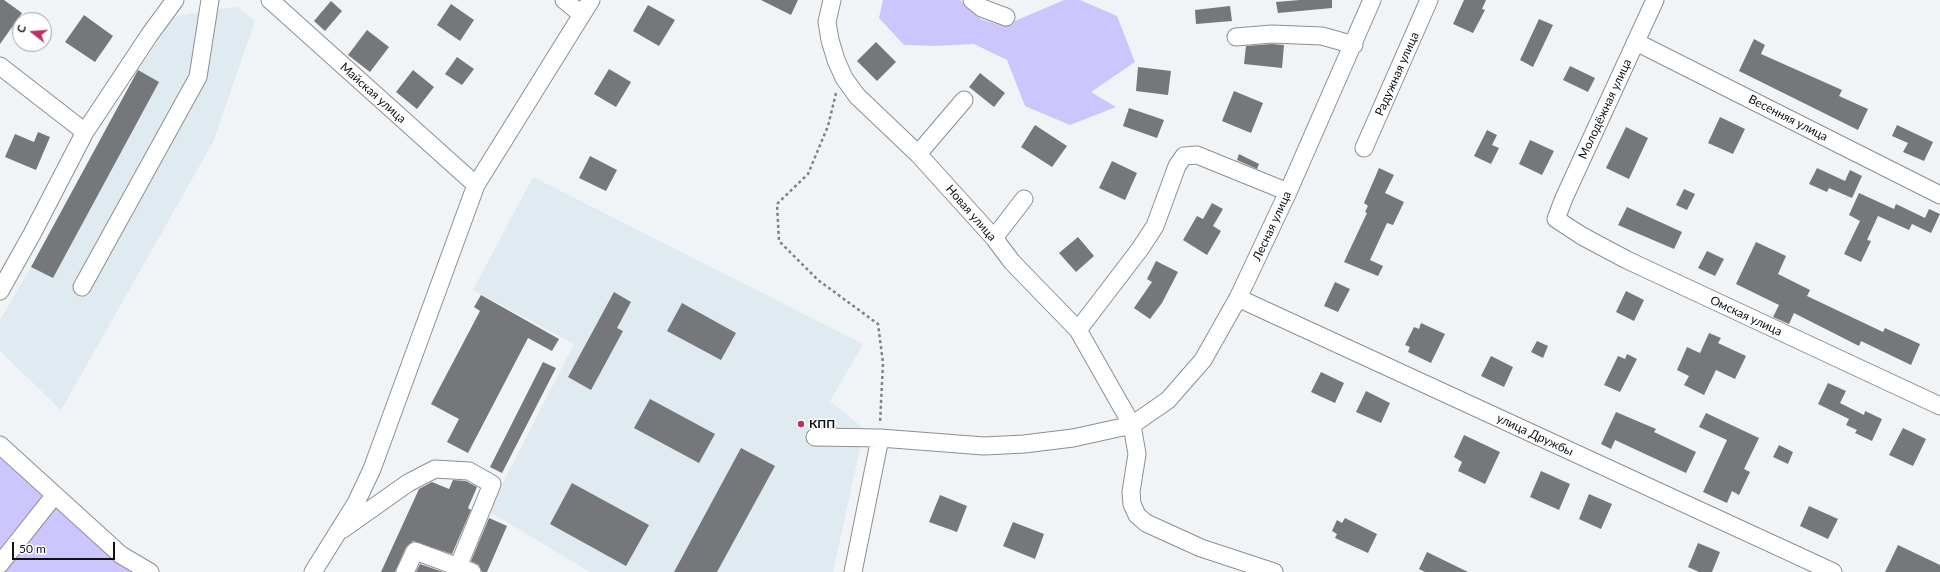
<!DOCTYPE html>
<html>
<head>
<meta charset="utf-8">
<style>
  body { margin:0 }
  #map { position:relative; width:1940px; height:572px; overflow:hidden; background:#f0f4f7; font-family:Lato,sans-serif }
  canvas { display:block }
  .north { position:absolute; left:12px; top:12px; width:40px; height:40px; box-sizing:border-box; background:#fff; border:1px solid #9fa0a0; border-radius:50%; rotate:287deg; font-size:11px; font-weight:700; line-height:16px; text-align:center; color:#101112 }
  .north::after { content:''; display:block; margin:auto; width:14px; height:18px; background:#bf315f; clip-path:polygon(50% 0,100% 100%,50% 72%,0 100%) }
  .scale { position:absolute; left:12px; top:542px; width:103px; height:18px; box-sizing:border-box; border:2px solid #101112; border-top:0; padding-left:5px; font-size:12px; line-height:14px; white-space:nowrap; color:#101112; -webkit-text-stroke:3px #fff; paint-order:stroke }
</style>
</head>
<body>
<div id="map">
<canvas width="1940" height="572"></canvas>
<div class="north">С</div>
<div class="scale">50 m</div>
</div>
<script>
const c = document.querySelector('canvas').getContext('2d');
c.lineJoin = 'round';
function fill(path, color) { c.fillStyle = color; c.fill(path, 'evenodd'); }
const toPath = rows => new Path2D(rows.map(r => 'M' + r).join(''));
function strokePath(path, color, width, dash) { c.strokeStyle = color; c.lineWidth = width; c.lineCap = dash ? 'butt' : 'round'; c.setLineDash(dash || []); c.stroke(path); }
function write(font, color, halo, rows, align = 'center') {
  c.font = font + ' Lato,sans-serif'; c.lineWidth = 3; c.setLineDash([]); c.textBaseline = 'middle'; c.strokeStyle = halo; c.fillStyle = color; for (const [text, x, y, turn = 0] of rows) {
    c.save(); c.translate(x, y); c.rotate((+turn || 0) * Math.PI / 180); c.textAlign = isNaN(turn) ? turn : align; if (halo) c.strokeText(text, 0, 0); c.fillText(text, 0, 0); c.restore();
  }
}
const built = toPath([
  [237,7,255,21,213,142,61,410,0,351,0,320,31,267,138,70,174,17,209,10],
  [533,177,863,344,830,401,861,426,860,448,833,572,590,572,512,525,488,512,574,344,473,290]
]);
const green = toPath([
  [883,0,960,0,981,19,1003,26,1064,0,1080,0,1117,16,1135,62,1091,92,1116,107,1070,125,1025,106,1007,60,974,44,935,46,904,45,879,18],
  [0,452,135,572,0,572]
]);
const building = toPath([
  [0,0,4,0,22,13,0,44],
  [761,0,798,0,791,15],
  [1300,0,1332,0,1332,8,1278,13,1276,2],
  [1464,0,1486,0,1482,9,1485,10,1473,33,1453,24],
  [331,1,342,11,325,31,314,21],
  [451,4,474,20,460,41,437,25],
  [648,5,675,20,659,46,633,31],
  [1230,6,1232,21,1196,24,1195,10],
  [84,15,113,36,95,62,65,42],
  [1539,19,1553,25,1533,67,1520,60],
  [367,30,389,47,370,72,348,55],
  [1754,39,1765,45,1761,54,1842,90,1839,96,1868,109,1858,130,1739,71],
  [876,42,896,62,877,81,857,61],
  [1272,44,1284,45,1282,68,1244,64,1246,46],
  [457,57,474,69,462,85,445,74],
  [1570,66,1595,78,1588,92,1563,80],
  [1138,67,1171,71,1168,95,1136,91],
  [609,69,631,82,616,107,594,94],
  [138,70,159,82,53,278,31,267],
  [413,70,434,87,417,109,396,92],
  [980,73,1005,93,994,107,969,87],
  [1234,91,1263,103,1251,133,1222,121],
  [1129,108,1164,120,1157,138,1123,126],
  [1720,117,1745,129,1733,154,1708,143],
  [1035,125,1067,146,1052,167,1021,147],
  [1897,125,1933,142,1924,161,1903,152,1908,143,1892,136],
  [1626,127,1648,138,1629,179,1606,168],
  [1487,130,1497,135,1492,145,1499,148,1491,164,1474,156],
  [38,132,50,137,36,170,5,157,15,134,34,142],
  [1530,140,1554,151,1542,175,1519,164],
  [1239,154,1259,164,1257,169,1237,160],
  [590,156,617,170,606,191,579,178],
  [1112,161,1137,173,1125,200,1099,188],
  [1379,168,1394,175,1385,193,1404,202,1393,225,1387,223,1370,260,1383,266,1378,276,1344,262,1367,213,1365,212,1368,206,1364,203],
  [1817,168,1845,181,1850,170,1862,176,1852,198,1829,188,1827,192,1809,184],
  [1684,189,1695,194,1687,210,1676,205],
  [1859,193,1894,209,1896,204,1925,218,1929,209,1940,214,1931,233,1912,224,1909,230,1878,216,1867,240,1871,241,1861,262,1844,254,1860,221,1849,215],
  [1212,203,1223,209,1213,226,1221,231,1207,255,1183,240,1197,216,1203,219],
  [1627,207,1682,232,1674,249,1618,225],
  [1078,237,1094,256,1076,272,1059,253],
  [1756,242,1786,256,1778,274,1810,290,1807,296,1883,332,1885,328,1920,344,1911,365,1861,341,1859,346,1794,313,1789,324,1773,317,1779,305,1736,284],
  [1707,251,1724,259,1715,276,1698,268],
  [1156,261,1178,272,1162,303,1150,319,1134,308,1152,282,1147,279],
  [1335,282,1350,289,1338,312,1324,306],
  [1626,291,1644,300,1634,321,1616,312],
  [614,292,631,302,617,328,623,331,591,390,568,377],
  [481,295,559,339,552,351,528,338,468,453,447,442,459,419,431,404,480,311,474,307],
  [682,303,736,333,721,360,667,331],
  [1421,323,1445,334,1431,363,1408,352,1410,347,1405,345,1414,327,1419,329],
  [1709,333,1721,338,1718,343,1746,356,1735,379,1716,370,1704,395,1684,385,1689,376,1677,370,1687,347,1700,353],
  [1537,341,1548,346,1543,358,1531,352],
  [1627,354,1637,359,1620,392,1604,385,1618,356,1625,359],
  [1491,356,1513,367,1504,387,1481,376],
  [543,362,556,368,502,473,490,467],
  [1321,372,1344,383,1335,403,1311,392],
  [1828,383,1846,391,1840,403,1864,415,1865,411,1882,419,1872,441,1855,433,1857,430,1846,425,1849,419,1818,404],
  [1366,391,1390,403,1381,423,1356,412],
  [650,399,715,434,699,463,634,428],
  [1616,412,1656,429,1654,432,1696,452,1686,473,1615,440,1611,449,1601,444],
  [1706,413,1759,438,1744,469,1750,472,1739,495,1732,491,1727,503,1703,492,1727,440,1699,427],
  [1903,428,1926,439,1913,466,1889,455],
  [1464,435,1500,452,1485,484,1458,471,1462,462,1454,457],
  [1779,445,1793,452,1788,464,1773,457],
  [741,448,775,466,717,572,674,572],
  [1541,471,1570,484,1559,510,1530,497],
  [453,480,466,481,477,487,468,508,471,510,452,554,413,541,406,547,395,572,381,572,419,489,432,482,449,489],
  [572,483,649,525,626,566,550,524],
  [1589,494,1612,504,1601,529,1579,519],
  [940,495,967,506,957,532,929,522],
  [1809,506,1838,519,1828,539,1800,526],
  [489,518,507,526,487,572,482,572,479,565,471,561],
  [1345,518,1377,534,1368,553,1335,538,1337,534,1332,531,1337,520,1342,523],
  [1013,522,1044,534,1035,559,1003,546],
  [1698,543,1720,552,1712,572,1699,572,1688,567],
  [1898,545,1940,565,1940,572,1885,572],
  [1427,552,1468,572,1425,572,1419,569],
  [420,564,443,572,416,572]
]);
const path = toPath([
  [836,93,828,126,808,174,777,204,779,241,818,280,878,324,883,363,880,424]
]);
const minor = toPath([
  [270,0,476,185],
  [564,0,581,14],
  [832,0,827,22,830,40,836,60,844,78,857,96,918,154,994,238,1012,262,1078,330,1132,425,1137,454,1131,492,1132,504,1137,515,1146,523,1201,548,1274,572],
  [972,0,982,8,1006,17],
  [1655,0,1564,198,1556,219,1582,236,1627,260,1940,406],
  [1236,37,1272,34,1322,36,1354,45],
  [1636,42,1940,195],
  [0,66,85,132],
  [1364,148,1429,0],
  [918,154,964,100],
  [994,238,1024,199],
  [82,287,198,77,210,0],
  [0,291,32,234,85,132,150,34,175,0],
  [1238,298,1833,572],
  [1078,330,1140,249,1155,226,1177,166,1184,156,1197,155,1288,192],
  [815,437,880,438,984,446,1024,444,1073,438,1132,425,1168,400,1203,360,1238,298,1288,192,1372,0],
  [0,445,121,555,150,572],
  [343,529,408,483,435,469,469,471,492,484,458,567],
  [0,564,54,496],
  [313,572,356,503,372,469,476,185,591,0],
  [405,572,415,551,472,572],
  [853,572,880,438]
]);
const markers = [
  [801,424,4,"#bf315f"]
];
const streetNames = [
  ["Радужная улица",1397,74,-66],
  ["Майская улица",373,93,42],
  ["Молодёжная улица",1605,109,-65],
  ["Весенняя улица",1788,118,27],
  ["Новая улица",971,213,49],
  ["Лесная улица",1272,226,-65],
  ["Омская улица",1746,316,25],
  ["улица Дружбы",1535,435,25]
];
const poiNames = [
  ["КПП",809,424]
];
fill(built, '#dfeaf1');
fill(green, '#ccc5fe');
fill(building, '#75777a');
strokePath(minor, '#8c8f92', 19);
strokePath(path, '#7f8284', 2.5, [3, 3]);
strokePath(minor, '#fff', 17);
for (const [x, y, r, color] of markers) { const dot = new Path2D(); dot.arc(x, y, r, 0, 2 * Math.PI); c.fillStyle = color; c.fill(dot); strokePath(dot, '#fff', 1.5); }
write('12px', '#101112', '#fff', streetNames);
write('bold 12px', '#101112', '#fff', poiNames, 'left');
</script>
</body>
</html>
